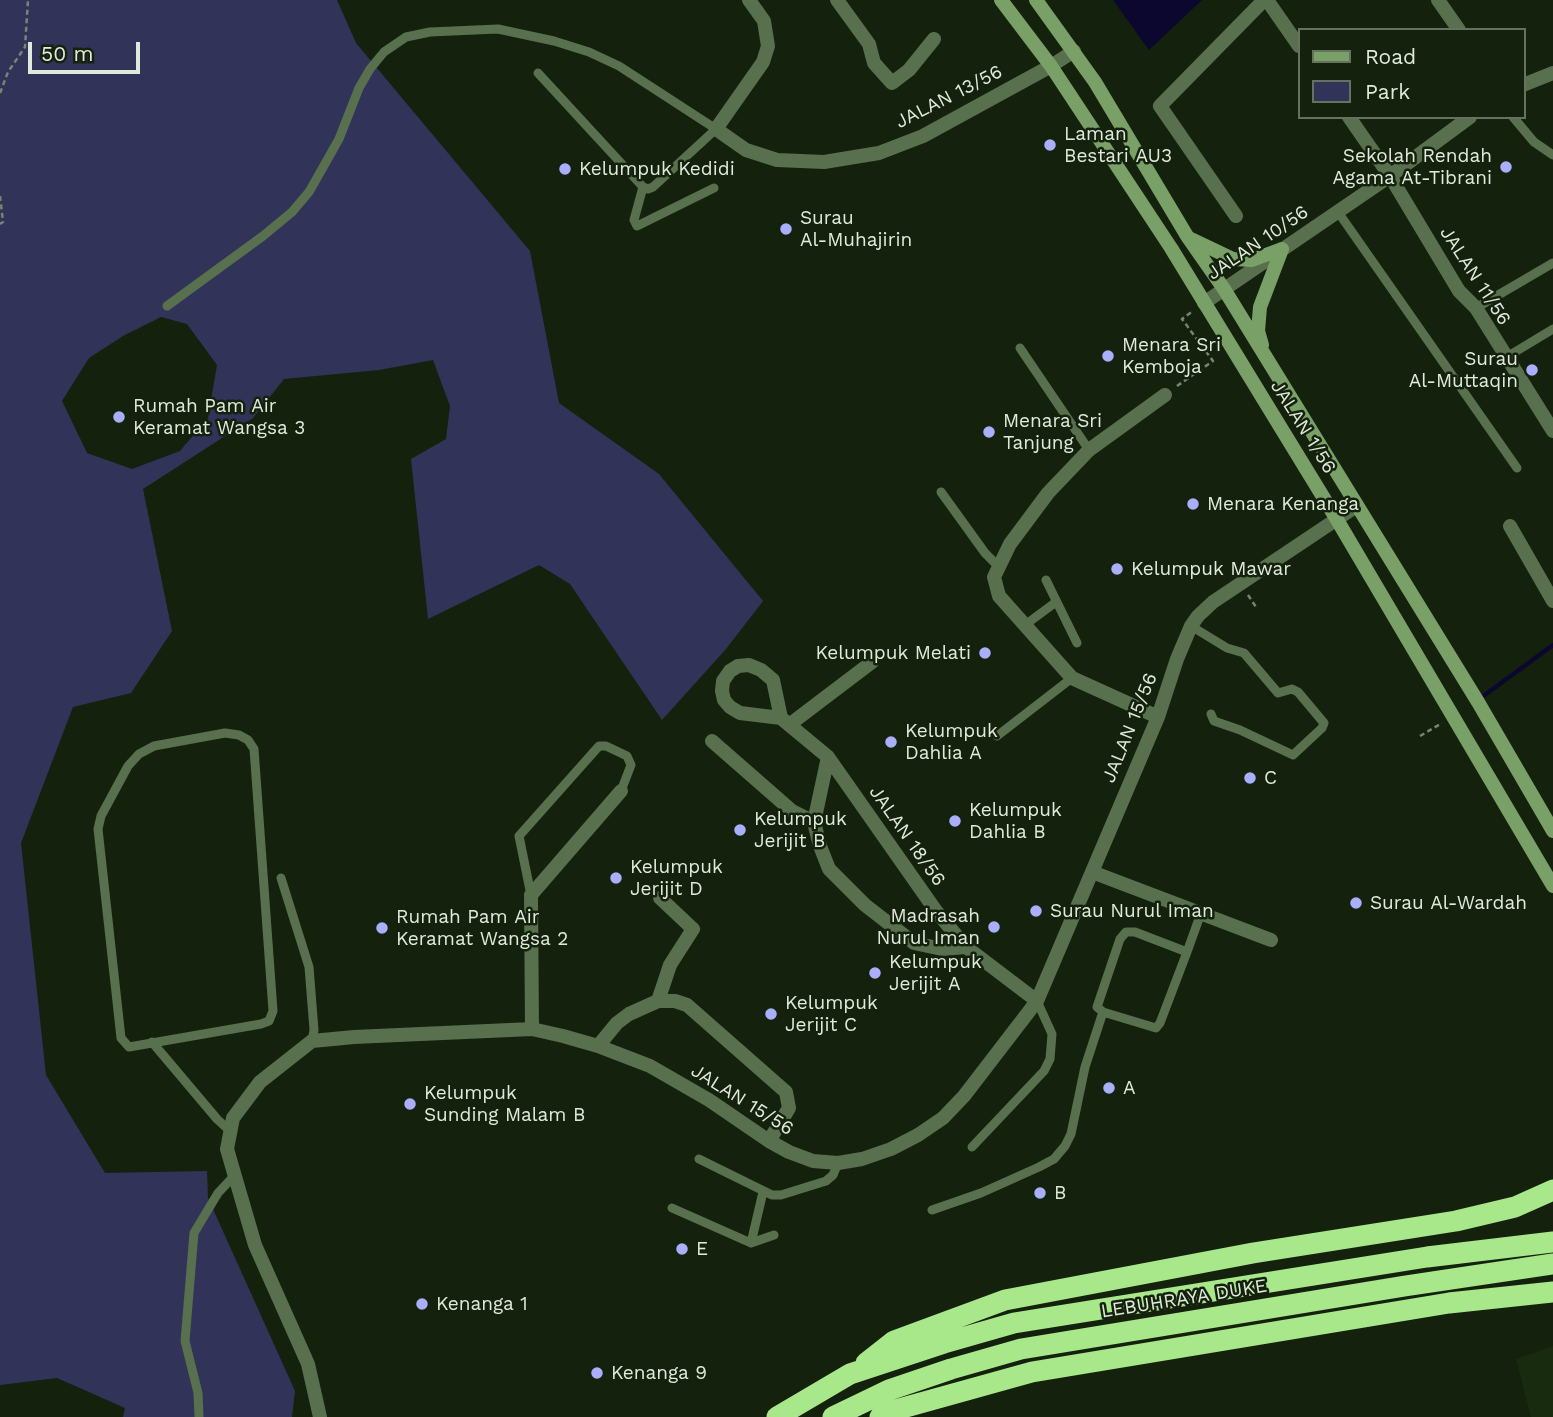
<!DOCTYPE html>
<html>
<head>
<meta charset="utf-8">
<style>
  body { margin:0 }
  #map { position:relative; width:1553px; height:1417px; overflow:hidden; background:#14220d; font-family:"Work Sans",sans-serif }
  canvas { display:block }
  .legend { position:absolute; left:1298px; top:28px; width:228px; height:91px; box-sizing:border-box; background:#14220d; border:2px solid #667260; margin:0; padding:9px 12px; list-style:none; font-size:21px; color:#e0eadc }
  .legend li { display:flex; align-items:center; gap:14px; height:35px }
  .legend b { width:35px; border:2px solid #667260 }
  .scale { position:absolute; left:28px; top:42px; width:112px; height:32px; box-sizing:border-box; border:4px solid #e0eadc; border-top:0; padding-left:9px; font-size:21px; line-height:24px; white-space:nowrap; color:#e0eadc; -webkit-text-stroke:5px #14220d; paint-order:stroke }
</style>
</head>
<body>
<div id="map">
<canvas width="1553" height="1417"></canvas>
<ul class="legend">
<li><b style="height:9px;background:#79a067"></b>Road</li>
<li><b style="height:19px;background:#313359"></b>Park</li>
</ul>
<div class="scale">50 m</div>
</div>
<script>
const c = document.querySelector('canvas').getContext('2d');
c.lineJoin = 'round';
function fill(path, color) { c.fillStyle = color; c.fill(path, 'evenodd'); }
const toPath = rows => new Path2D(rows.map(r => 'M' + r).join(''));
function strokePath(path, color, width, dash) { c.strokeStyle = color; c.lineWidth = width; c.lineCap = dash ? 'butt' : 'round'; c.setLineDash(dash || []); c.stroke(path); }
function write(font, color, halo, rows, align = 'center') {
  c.font = font + ' "Work Sans",sans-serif'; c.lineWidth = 5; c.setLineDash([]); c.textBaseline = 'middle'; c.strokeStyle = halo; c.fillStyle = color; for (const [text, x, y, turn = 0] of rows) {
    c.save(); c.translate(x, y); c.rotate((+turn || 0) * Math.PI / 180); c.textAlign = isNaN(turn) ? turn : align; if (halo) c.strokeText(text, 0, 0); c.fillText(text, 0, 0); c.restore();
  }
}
const built = toPath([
  [1553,1346,1553,1417,1531,1417,1516,1359]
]);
const green = toPath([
  [0,0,337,0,356,43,530,251,559,403,659,474,763,601,726,649,662,720,570,584,539,565,428,619,411,459,446,439,450,406,433,360,379,370,284,379,253,418,143,489,172,631,131,693,73,707,21,843,46,1075,105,1173,207,1171,208,1198,295,1391,292,1417,123,1417,125,1408,57,1378,0,1385],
  [161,317,187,324,217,365,208,418,180,451,132,469,87,453,62,401,89,358,123,336]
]);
const water = toPath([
  [1113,0,1202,0,1149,50]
]);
const stream = toPath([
  [1482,697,1553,645]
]);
const path = toPath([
  [0,93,8,72,25,47,28,0],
  [0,196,3,222,0,224],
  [1177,386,1213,361,1182,319,1193,311],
  [1248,595,1256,607],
  [1420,736,1442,723]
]);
const service = toPath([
  [1513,117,1534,142,1553,155],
  [643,187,634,220,637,226,714,188],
  [1338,212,1517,468],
  [167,306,263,236,292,212,309,192,339,139,359,88,370,69,384,52,406,37,430,32,498,29,554,41,589,52,619,66,716,129,653,187,648,189,643,187,538,73],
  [1476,308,1553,263],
  [1020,348,1089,450],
  [1505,358,1553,329],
  [941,492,985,553,999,567],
  [1046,580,1077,643],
  [1025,625,1056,602],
  [1191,626,1227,648,1244,653,1278,693,1292,689,1298,692,1324,723,1322,728,1293,755,1240,730,1214,721,1211,714],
  [225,733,239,735,248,740,254,749,273,1011,269,1021,261,1024,129,1047,121,1038,98,829,101,816,128,766,139,754,154,746,225,733],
  [997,736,1072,678],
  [281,878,309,967,314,1030,312,1041],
  [531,895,519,836,599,746,606,746,627,756,631,765,621,791],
  [1187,952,1135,932,1126,932,1120,939,1097,1007,1103,1012,1156,1028,1160,1023,1187,952,1201,913],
  [152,1042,217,1119,230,1131],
  [972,1147,1044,1071,1050,1059,1052,1034,1037,1001],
  [699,1159,772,1195,781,1195,826,1181,833,1175,838,1163],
  [763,1192,751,1243,774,1235],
  [672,1208,751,1243],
  [932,1210,981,1193,1039,1167,1054,1159,1065,1146,1071,1134,1085,1067,1103,1012],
  [199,1417,198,1393,185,1341,194,1233,218,1193,234,1176]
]);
const minor = toPath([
  [749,0,764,21,768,46,763,62,716,129,746,150,777,160,824,162,879,153,923,136,1051,66,1074,51],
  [837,0,869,44,874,63,892,83,909,70,934,39],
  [1267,0,1299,46],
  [1438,0,1459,30],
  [1523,85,1553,73],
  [1349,117,1390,176,1459,291,1476,308,1553,431],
  [1236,216,1160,106,1264,0],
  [1204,303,1390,176,1470,117],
  [1510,526,1553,601],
  [1158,717,1072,678,999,596,994,577,1010,544,1048,493,1089,450,1165,395],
  [781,718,773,680,761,670,749,665,738,666,730,671,723,681,722,691,724,700,730,707,740,713,781,718,828,757,936,911,966,947,1037,1001],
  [789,725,872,662],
  [712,741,792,811,814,822],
  [828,757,814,822,820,846,829,869,865,905,914,943,942,949,966,947],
  [1092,872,1271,940],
  [658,1001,670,965,693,929,660,898],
  [532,1029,531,895,621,791],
  [598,1046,617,1023,629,1014,658,1001,675,1001,687,1005,786,1092,789,1108,769,1141],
  [320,1417,308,1364,255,1245,227,1149,233,1118,260,1082,312,1041,354,1037,532,1029,563,1036,598,1046,650,1066,709,1100,769,1141,789,1152,813,1161,838,1163,862,1159,891,1149,918,1135,943,1118,964,1096,1037,1001,1158,717,1177,659,1191,626,1198,616,1213,602,1355,507]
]);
const secondary = toPath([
  [1001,0,1051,66,1171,248,1336,518,1553,886],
  [1036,0,1095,82,1187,236,1224,289,1478,702,1553,831],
  [1191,239,1233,259,1252,260,1282,249],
  [1262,345,1258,331,1260,307,1282,249]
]);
const motorway = toPath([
  [866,1363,894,1341,1005,1300,1253,1253,1456,1221,1515,1207,1553,1190],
  [777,1417,850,1374,944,1343,1014,1323,1427,1257,1553,1242],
  [833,1417,889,1390,951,1369,1021,1349,1405,1286,1553,1264],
  [880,1417,895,1410,1032,1372,1449,1303,1553,1292]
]);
const markers = [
  [1050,145,7,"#aaaffb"],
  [1506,167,7,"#aaaffb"],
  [565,169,7,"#aaaffb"],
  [786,229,7,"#aaaffb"],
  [1108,356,7,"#aaaffb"],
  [1532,370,7,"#aaaffb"],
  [119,417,7,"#aaaffb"],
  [989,432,7,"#aaaffb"],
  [1193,504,7,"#aaaffb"],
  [1117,569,7,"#aaaffb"],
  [985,653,7,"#aaaffb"],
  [891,742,7,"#aaaffb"],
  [1250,778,7,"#aaaffb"],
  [955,821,7,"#aaaffb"],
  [740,830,7,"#aaaffb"],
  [616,878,7,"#aaaffb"],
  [1356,903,7,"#aaaffb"],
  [1036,911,7,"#aaaffb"],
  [994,927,7,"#aaaffb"],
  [382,928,7,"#aaaffb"],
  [875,973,7,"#aaaffb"],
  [771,1014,7,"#aaaffb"],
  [1109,1088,7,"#aaaffb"],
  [410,1104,7,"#aaaffb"],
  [1040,1193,7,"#aaaffb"],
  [682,1249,7,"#aaaffb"],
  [422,1304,7,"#aaaffb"],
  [597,1373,7,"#aaaffb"]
];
const streetNames = [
  ["JALAN 13/56",949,97,-27],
  ["JALAN 10/56",1258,243,-34],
  ["JALAN 11/56",1475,276,57],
  ["JALAN 1/56",1303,427,58],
  ["JALAN 15/56",1130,728,-68],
  ["JALAN 18/56",907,836,55],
  ["JALAN 15/56",742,1100,32],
  ["LEBUHRAYA DUKE",1184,1299,-9]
];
const poiNames = [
  ["Laman",1064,134],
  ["Bestari AU3",1064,156],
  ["Sekolah Rendah",1492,156,"right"],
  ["Agama At-Tibrani",1492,178,"right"],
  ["Kelumpuk Kedidi",579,169],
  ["Surau",800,218],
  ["Al-Muhajirin",800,240],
  ["Menara Sri",1122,345],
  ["Kemboja",1122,367],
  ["Surau",1518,359,"right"],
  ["Al-Muttaqin",1518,381,"right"],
  ["Rumah Pam Air",133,406],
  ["Keramat Wangsa 3",133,428],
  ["Menara Sri",1003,421],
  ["Tanjung",1003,443],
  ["Menara Kenanga",1207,504],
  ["Kelumpuk Mawar",1131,569],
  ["Kelumpuk Melati",971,653,"right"],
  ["Kelumpuk",905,731],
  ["Dahlia A",905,753],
  ["C",1264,778],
  ["Kelumpuk",969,810],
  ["Dahlia B",969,832],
  ["Kelumpuk",754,819],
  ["Jerijit B",754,841],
  ["Kelumpuk",630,867],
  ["Jerijit D",630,889],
  ["Surau Al-Wardah",1370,903],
  ["Surau Nurul Iman",1050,911],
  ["Madrasah",980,916,"right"],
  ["Nurul Iman",980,938,"right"],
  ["Rumah Pam Air",396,917],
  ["Keramat Wangsa 2",396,939],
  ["Kelumpuk",889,962],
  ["Jerijit A",889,984],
  ["Kelumpuk",785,1003],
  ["Jerijit C",785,1025],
  ["A",1123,1088],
  ["Kelumpuk",424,1093],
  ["Sunding Malam B",424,1115],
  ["B",1054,1193],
  ["E",696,1249],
  ["Kenanga 1",436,1304],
  ["Kenanga 9",611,1373]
];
fill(built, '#182b0f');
fill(green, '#313359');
fill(water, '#0c072f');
strokePath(stream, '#0c072f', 4.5);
strokePath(path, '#798573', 2.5, [5, 3.5]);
strokePath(service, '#58704d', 9);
strokePath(minor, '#58704d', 14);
strokePath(secondary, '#79a067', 14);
strokePath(motorway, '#a9e78b', 21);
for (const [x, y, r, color] of markers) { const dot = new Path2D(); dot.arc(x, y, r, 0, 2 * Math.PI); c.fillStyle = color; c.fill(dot); strokePath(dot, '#14220d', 2.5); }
write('19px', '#e0eadc', '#14220d', streetNames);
write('19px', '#e0eadc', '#14220d', poiNames, 'left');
</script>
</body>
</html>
